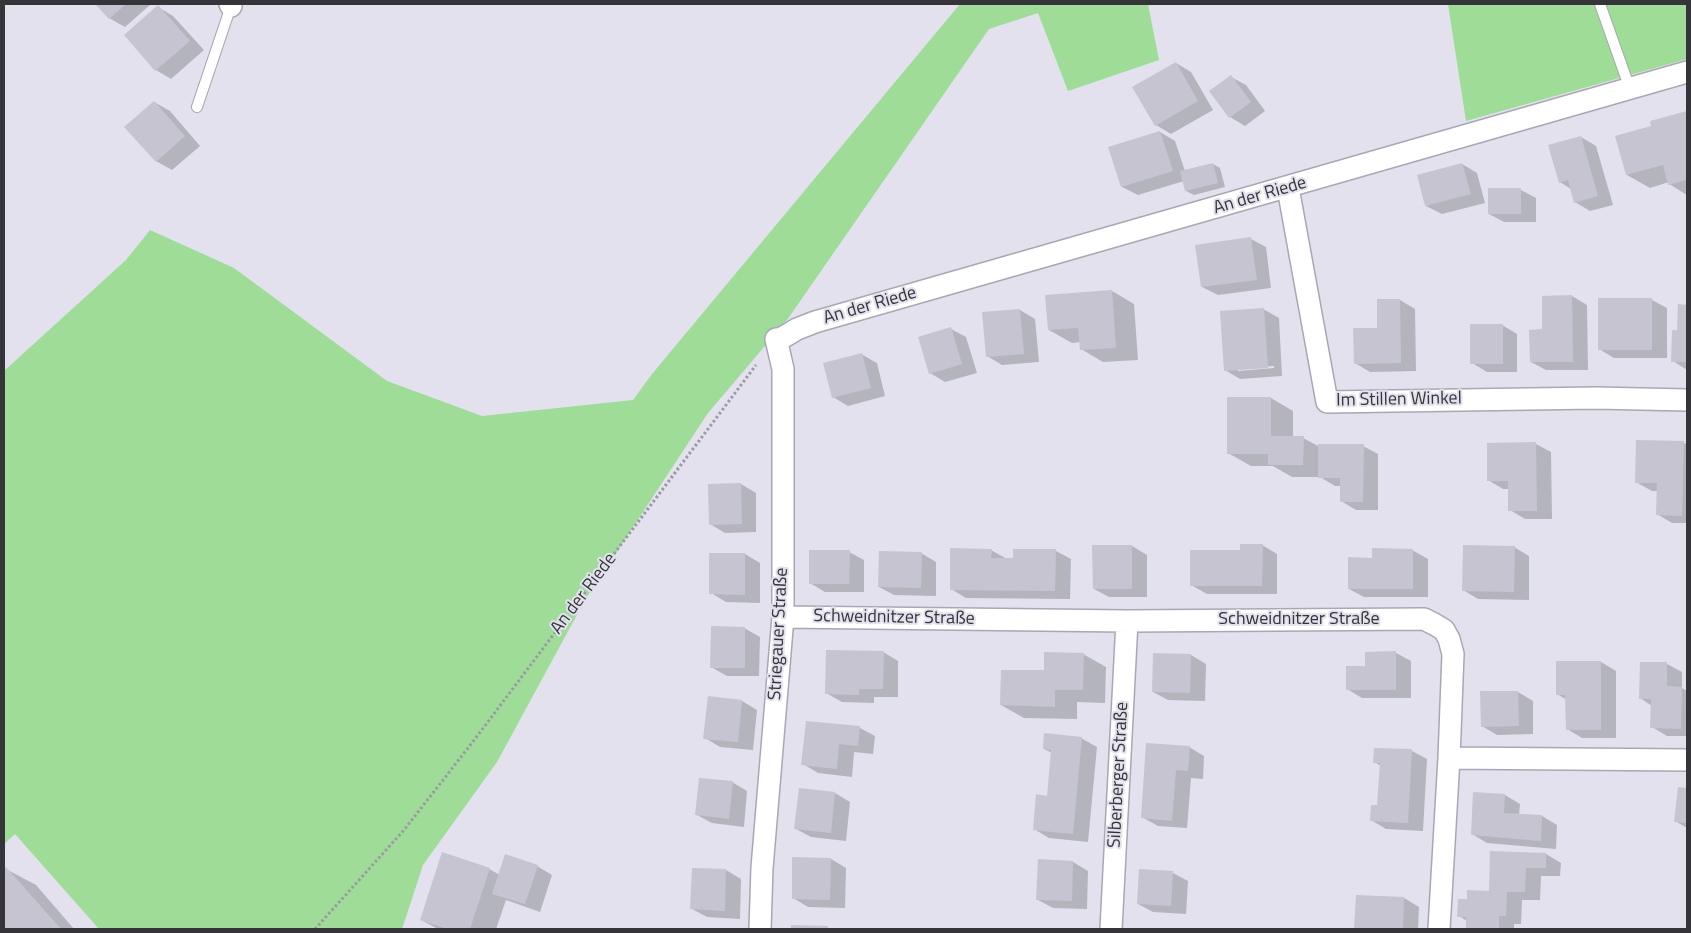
<!DOCTYPE html>
<html>
<head>
<meta charset="utf-8">
<style>
  body { margin:0 }
  #map { position:relative; width:1691px; height:933px; overflow:hidden; background:#e2e1ed; font-family:"Titillium Web",sans-serif }
  canvas { display:block }
  .frame { position:absolute; inset:0; border:5px solid #353439; pointer-events:none }
</style>
</head>
<body>
<div id="map">
<canvas width="1691" height="933"></canvas>
<div class="frame"></div>
</div>
<script>
const c = document.querySelector('canvas').getContext('2d');
c.lineJoin = 'round';
function fill(path, color) { c.fillStyle = color; c.fill(path, 'evenodd'); }
const toPath = rows => new Path2D(rows.map(r => 'M' + r).join(''));
function strokePath(path, color, width, dash) { c.strokeStyle = color; c.lineWidth = width; c.lineCap = dash ? 'butt' : 'round'; c.setLineDash(dash || []); c.stroke(path); }
function write(font, color, halo, rows, align = 'center') {
  c.font = font + ' "Titillium Web",sans-serif'; c.lineWidth = 4; c.setLineDash([]); c.textBaseline = 'middle'; c.strokeStyle = halo; c.fillStyle = color; for (const [text, x, y, turn = 0] of rows) {
    c.save(); c.translate(x, y); c.rotate((+turn || 0) * Math.PI / 180); c.textAlign = isNaN(turn) ? turn : align; if (halo) c.strokeText(text, 0, 0); c.fillText(text, 0, 0); c.restore();
  }
}
const green = toPath([
  [960,4,1148,4,1159,60,1068,91,1038,13,989,29,787,320,708,413,585,600,497,762,423,865,402,929,99,929,15,834,4,844,4,371,126,260,150,230,234,268,387,381,482,416,633,400,652,374],
  [1448,4,1687,4,1687,59,1466,121]
]);
const shadow = toPath([
  [97,4,151,4,125,27,109,18],
  [158,7,173,16,204,50,171,79,156,70],
  [1176,63,1191,72,1213,110,1171,134,1156,125],
  [1231,77,1246,85,1265,111,1245,126,1230,117],
  [154,102,170,111,200,146,172,170,156,161],
  [1687,112,1687,195,1669,184,1669,182,1650,188,1627,175,1653,127,1652,122],
  [1160,132,1175,141,1185,171,1213,164,1220,168,1225,187,1194,195,1186,191,1184,181,1138,195,1122,187,1110,148],
  [1581,137,1596,146,1613,205,1590,211,1575,202,1571,189,1560,182],
  [1462,164,1477,173,1485,203,1442,214,1426,206],
  [1521,190,1536,198,1536,222,1504,222,1489,214],
  [1251,239,1266,247,1271,288,1218,295,1202,287],
  [1112,291,1134,304,1138,360,1103,362,1081,349,1080,342,1072,343,1049,330],
  [1572,296,1587,305,1588,370,1546,370,1531,362],
  [1400,300,1415,309,1416,371,1370,372,1355,363,1378,329,1378,301],
  [1652,300,1667,308,1667,358,1614,358,1599,349],
  [1679,306,1687,306,1687,370,1673,361,1679,331],
  [1263,309,1279,318,1282,376,1240,379,1225,370],
  [1274,366,1274,368,1238,371,1238,368],
  [1020,310,1035,319,1039,362,1002,365,987,356],
  [1502,325,1517,334,1517,372,1487,372,1472,363],
  [951,329,966,337,977,373,945,382,930,373],
  [861,354,877,363,885,396,848,406,833,397],
  [1271,398,1293,411,1293,438,1303,438,1320,447,1363,446,1378,454,1378,510,1356,510,1341,501,1342,486,1335,486,1320,477,1292,477,1273,466,1251,466,1228,453],
  [1683,442,1687,445,1687,523,1672,523,1657,514,1658,491,1652,491,1636,482],
  [1488,444,1536,444,1551,452,1552,519,1525,519,1510,510,1509,489,1503,489,1488,480],
  [741,484,756,493,756,532,725,533,710,524],
  [1262,545,1277,554,1277,594,1207,594,1191,585,1241,552],
  [1132,546,1147,555,1147,597,1109,597,1094,589],
  [1514,547,1529,556,1529,600,1478,599,1463,590],
  [991,550,1007,559,1056,551,1071,559,1070,599,966,598,951,589],
  [1412,550,1428,559,1428,597,1364,597,1349,589,1373,559],
  [849,552,864,560,864,592,825,592,810,583],
  [921,553,936,562,936,596,894,595,879,587],
  [745,554,760,563,760,603,726,602,711,593],
  [744,628,760,637,759,676,727,676,711,667],
  [883,652,898,661,898,697,874,697,874,703,842,702,826,693],
  [1396,653,1411,661,1411,698,1362,698,1347,689,1366,667],
  [1083,654,1106,667,1105,703,1077,702,1077,719,1024,718,1001,705,1045,672],
  [1154,654,1191,655,1206,664,1205,701,1168,700,1153,692],
  [1601,662,1616,671,1616,738,1582,738,1567,729,1567,700,1557,694],
  [1641,663,1667,664,1682,672,1682,688,1687,691,1687,736,1667,736,1652,727,1652,706,1640,698],
  [1518,692,1533,701,1533,734,1497,735,1482,726],
  [742,701,757,710,753,750,720,747,705,738],
  [807,722,860,728,875,736,873,754,854,752,852,777,818,773,803,764],
  [1081,738,1097,747,1088,842,1049,838,1034,829,1048,797,1052,753,1044,749],
  [1189,747,1204,756,1203,779,1191,778,1187,828,1158,826,1142,817],
  [1412,751,1427,759,1423,831,1386,829,1371,820,1379,806,1381,766,1374,762],
  [732,782,747,791,744,827,712,823,697,815],
  [1679,788,1687,789,1687,828,1675,821],
  [835,793,850,802,846,841,811,837,796,829],
  [1505,795,1520,804,1519,815,1542,816,1557,825,1556,849,1487,843,1472,834],
  [1546,854,1561,863,1560,876,1541,876,1540,900,1522,900,1521,924,1514,924,1514,929,1467,929,1467,921,1459,916,1468,900,1490,892],
  [831,859,846,868,845,908,808,907,793,898],
  [1073,862,1088,871,1087,909,1053,908,1038,900],
  [537,866,552,875,540,912,506,900,496,929,438,929,421,920,489,869,500,875],
  [6,869,36,885,74,929,4,929,4,871],
  [693,869,726,870,741,879,740,919,707,917,692,909],
  [1173,873,1188,881,1186,914,1153,912,1138,904],
  [1357,896,1404,898,1419,907,1418,929,1355,929]
]);
const building = toPath([
  [95,4,126,4,109,19],
  [158,5,190,41,155,71,124,35],
  [1176,62,1198,101,1155,126,1132,87],
  [1231,75,1251,102,1229,118,1209,91],
  [154,101,185,136,156,162,124,127],
  [1687,111,1687,180,1668,185,1663,165,1626,175,1615,136,1651,126,1650,121],
  [1160,131,1173,171,1121,187,1108,147],
  [1581,136,1598,196,1574,203,1568,180,1559,183,1548,145],
  [1213,163,1218,183,1185,191,1180,171],
  [1462,163,1471,194,1425,206,1417,175],
  [1488,188,1521,188,1521,214,1488,214],
  [1251,237,1257,280,1201,287,1195,245],
  [1112,290,1116,348,1080,350,1078,328,1048,330,1045,295],
  [1572,295,1573,362,1530,362,1529,330,1542,329,1542,296],
  [1598,298,1652,298,1652,350,1598,350],
  [1377,299,1400,299,1401,363,1354,364,1353,328,1377,328],
  [1678,304,1687,305,1687,362,1671,362,1672,330,1677,330],
  [1264,308,1268,368,1224,371,1220,311],
  [1020,309,1024,354,986,357,982,312],
  [1470,324,1503,324,1503,364,1470,364],
  [951,327,962,364,929,374,918,337],
  [862,353,871,388,832,398,823,363],
  [1227,397,1271,397,1271,436,1304,436,1303,465,1268,465,1268,454,1227,454],
  [1636,440,1684,441,1682,516,1656,515,1657,483,1635,483],
  [1536,442,1537,511,1508,511,1508,481,1487,481,1487,443],
  [1318,444,1364,444,1363,502,1340,502,1340,478,1318,478],
  [741,483,742,524,709,525,708,484],
  [1240,544,1263,544,1262,586,1190,586,1190,550,1240,550],
  [1092,545,1132,545,1132,589,1093,589],
  [1463,545,1515,546,1514,592,1462,591],
  [950,548,992,549,991,558,1013,558,1013,549,1056,549,1055,591,950,590],
  [1372,548,1413,549,1413,589,1348,589,1348,557,1372,558],
  [809,550,850,550,849,584,809,584],
  [879,551,922,552,921,588,878,587],
  [709,553,745,553,745,595,709,594],
  [711,626,745,627,745,668,710,668],
  [826,650,884,651,883,689,859,689,859,695,825,694],
  [1396,651,1396,690,1346,690,1346,666,1365,666,1365,652],
  [1044,652,1084,653,1083,690,1055,690,1055,707,1000,705,1001,670,1044,670],
  [1153,653,1191,654,1190,693,1152,692],
  [1556,661,1601,661,1601,730,1566,730,1565,695,1556,695],
  [1640,662,1667,662,1667,686,1682,687,1681,729,1650,728,1651,699,1639,699],
  [1480,691,1518,691,1519,726,1481,727],
  [708,696,742,700,738,742,703,739],
  [806,721,860,726,858,746,839,744,837,769,801,765],
  [1044,733,1082,737,1073,834,1033,830,1036,794,1047,796,1051,750,1043,749],
  [1146,743,1190,746,1188,771,1176,770,1172,821,1141,818],
  [1374,748,1412,749,1408,823,1370,821,1371,805,1377,805,1380,763,1373,763],
  [699,778,733,781,729,819,695,815],
  [1678,787,1687,788,1687,823,1674,822],
  [799,788,835,792,831,833,794,829],
  [1473,792,1505,794,1504,813,1542,815,1541,841,1471,835],
  [1490,851,1546,853,1546,868,1526,868,1525,892,1507,892,1506,916,1499,916,1499,929,1466,929,1466,917,1457,917,1458,899,1467,899,1467,890,1489,891],
  [442,852,490,868,470,929,447,929,420,920],
  [505,854,538,865,525,904,492,894],
  [792,857,831,858,830,900,792,899],
  [1038,859,1073,861,1072,901,1036,900],
  [6,867,61,929,4,929,4,869],
  [692,868,726,869,725,911,690,909],
  [1139,869,1173,871,1171,906,1137,904],
  [1356,895,1404,897,1403,929,1354,929],
  [791,925,828,926,828,929,791,929]
]);
const path = toPath([
  [315,929,404,830,475,739,756,365]
]);
const lane = toPath([
  [1600,4,1630,89],
  [197,107,231,6]
]);
const street = toPath([
  [230,4,231,6],
  [1288,188,1327,402,1596,398,1687,400],
  [783,617,1127,621,1424,619,1434,624,1444,630,1449,639,1453,654,1449,758,1439,929],
  [1449,758,1687,760],
  [760,929,762,868,783,617,783,369,776,339,782,338,797,329,815,322,1687,72],
  [1111,929,1127,621]
]);
const streetNames = [
  ["An der Riede",1260,196,-16],
  ["An der Riede",870,306,-16],
  ["Im Stillen Winkel",1399,400,-1],
  ["An der Riede",584,594,-53],
  ["Schweidnitzer Straße",894,618,1],
  ["Schweidnitzer Straße",1299,620],
  ["Striegauer Straße",779,634,-87],
  ["Silberberger Straße",1119,775,-87]
];
fill(green, '#9edc98');
fill(shadow, '#0003');
fill(building, '#c5c4d0');
strokePath(lane, '#a9a7b3', 12);
strokePath(street, '#a9a7b3', 24);
strokePath(path, '#9b9aa3', 3, [2.5, 2.5]);
strokePath(lane, '#fff', 10);
strokePath(street, '#fff', 21);
write('18px', '#353439', '#e2e1ed', streetNames);
</script>
</body>
</html>
